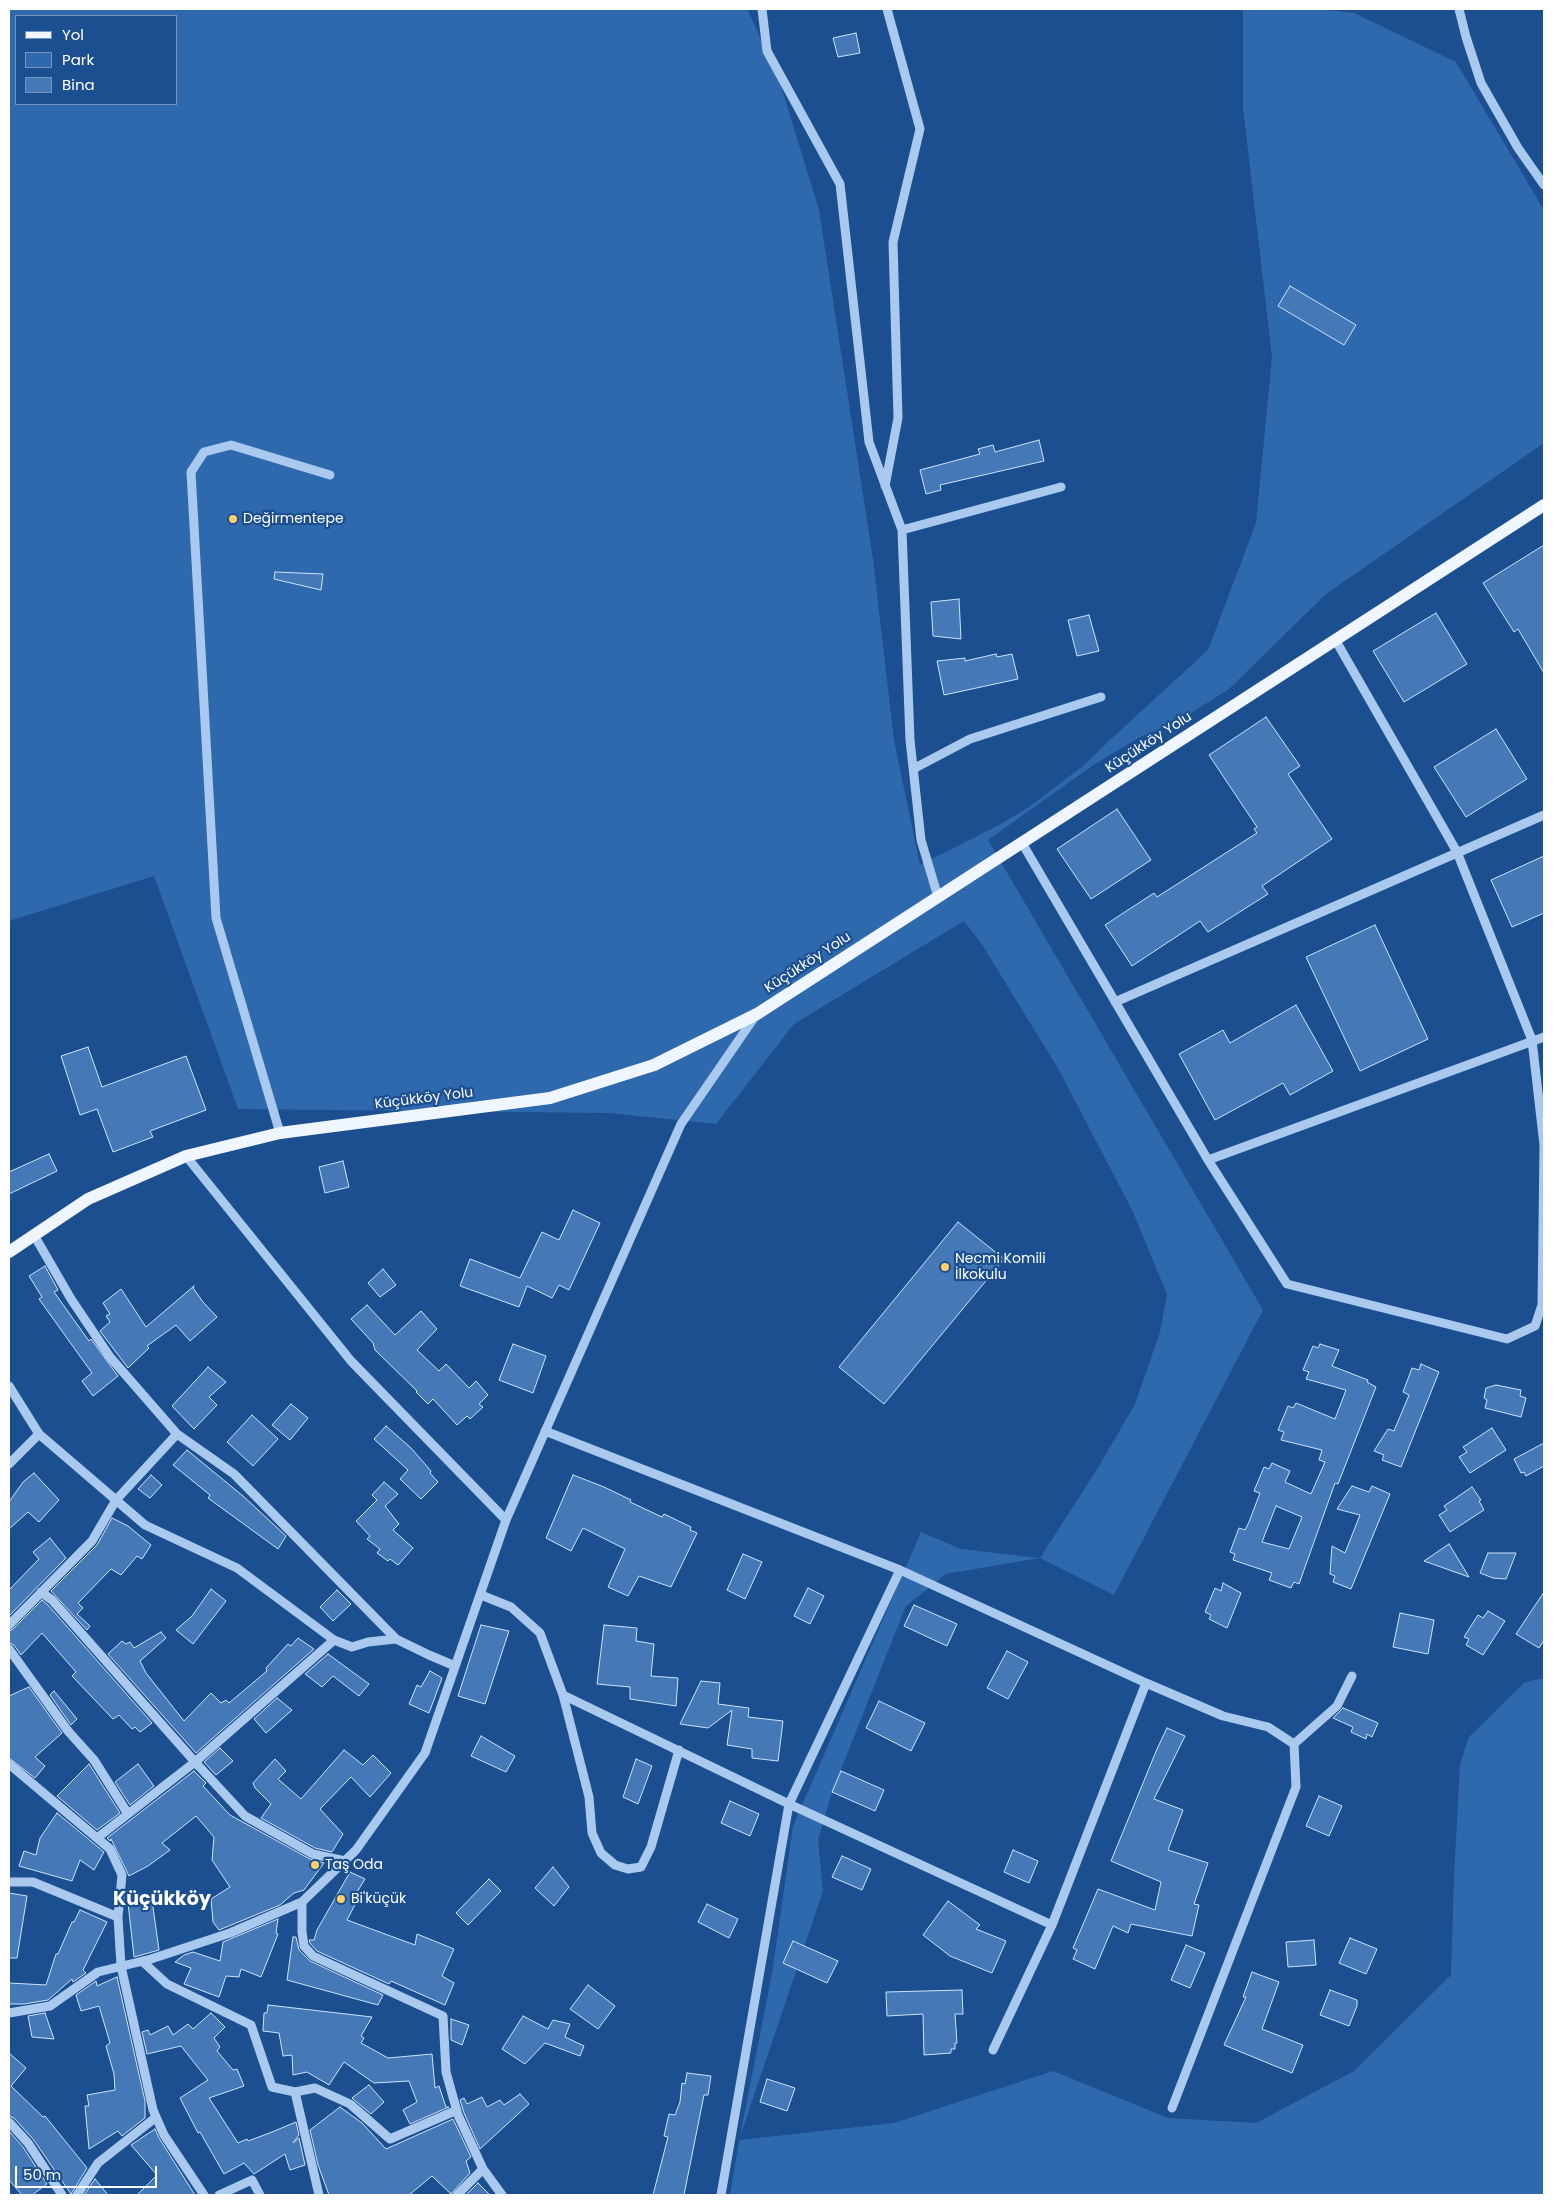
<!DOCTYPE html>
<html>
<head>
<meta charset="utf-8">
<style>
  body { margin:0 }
  #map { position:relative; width:1553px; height:2204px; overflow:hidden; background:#1b4f8f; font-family:Poppins,sans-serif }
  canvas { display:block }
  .frame { position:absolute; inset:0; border:10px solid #fff; pointer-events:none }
  .legend { position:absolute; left:15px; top:15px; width:162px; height:90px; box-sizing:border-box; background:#1b4f8f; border:1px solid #7695bc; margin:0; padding:6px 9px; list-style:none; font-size:15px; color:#fff }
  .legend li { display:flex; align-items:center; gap:10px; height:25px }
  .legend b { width:25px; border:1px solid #7695bc }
  .scale { position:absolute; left:15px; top:2166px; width:142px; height:22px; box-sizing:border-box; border:2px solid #fff; border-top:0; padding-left:6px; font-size:15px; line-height:18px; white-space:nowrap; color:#fff; -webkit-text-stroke:4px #1b4f8f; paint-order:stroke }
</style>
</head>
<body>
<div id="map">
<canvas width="1553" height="2204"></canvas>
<div class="frame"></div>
<ul class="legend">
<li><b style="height:6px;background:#f0f6ff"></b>Yol</li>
<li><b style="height:14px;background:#2e69ad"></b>Park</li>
<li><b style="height:14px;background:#4478b7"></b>Bina</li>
</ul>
<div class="scale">50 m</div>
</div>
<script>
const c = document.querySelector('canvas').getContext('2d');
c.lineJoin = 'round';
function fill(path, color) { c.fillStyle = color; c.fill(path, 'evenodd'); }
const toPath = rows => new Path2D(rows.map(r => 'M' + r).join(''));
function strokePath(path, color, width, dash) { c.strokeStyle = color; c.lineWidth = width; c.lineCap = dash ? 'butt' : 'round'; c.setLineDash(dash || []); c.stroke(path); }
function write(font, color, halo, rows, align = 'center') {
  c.font = font + ' Poppins,sans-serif'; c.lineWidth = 4.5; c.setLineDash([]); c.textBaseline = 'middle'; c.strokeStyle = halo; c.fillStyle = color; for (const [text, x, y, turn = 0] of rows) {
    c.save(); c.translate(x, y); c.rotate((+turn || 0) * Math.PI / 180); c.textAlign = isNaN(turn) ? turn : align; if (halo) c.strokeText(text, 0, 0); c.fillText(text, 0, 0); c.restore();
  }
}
const green = toPath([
  [9,9,747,9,778,76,819,210,873,559,894,740,920,865,999,825,1029,807,1083,766,1111,739,1208,650,1256,523,1272,357,1243,108,1243,9,1318,9,1354,13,1456,62,1544,210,1544,443,1326,594,1229,689,1177,722,1140,737,1092,766,988,840,1263,1310,1114,1595,1040,1558,946,1574,906,1606,832,1792,818,1840,823,1891,739,2140,894,2123,1053,2071,1168,2118,1256,2123,1354,2071,1451,1975,1454,1877,1460,1764,1469,1737,1525,1682,1544,1678,1544,2195,730,2195,739,2141,772,1974,793,1826,921,1532,961,1549,1040,1558,1099,1466,1135,1404,1160,1332,1167,1294,1132,1210,1059,1070,981,943,964,921,794,1024,716,1124,609,1113,238,1109,154,876,9,921],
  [16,16,176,16,176,104,16,104]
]);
const building = toPath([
  [856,33,860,53,838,57,833,38,856,33],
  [1290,286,1356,325,1344,345,1278,306,1290,286],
  [1039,440,1044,461,940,485,941,490,926,494,920,470,980,454,978,449,993,445,995,452,1039,440],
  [1544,545,1544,673,1518,629,1514,632,1483,583,1544,545],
  [275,572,323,574,321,590,274,579,275,572],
  [959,599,961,639,933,636,931,602,959,599],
  [1436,613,1467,664,1404,702,1373,651,1436,613],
  [1089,615,1099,651,1077,656,1068,620,1089,615],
  [996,654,997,657,1012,654,1018,679,944,695,937,661,965,658,965,661,996,654],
  [1266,717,1300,766,1288,774,1332,839,1262,886,1268,894,1208,932,1200,921,1132,966,1105,925,1154,893,1157,897,1257,833,1254,829,1257,827,1209,755,1266,717],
  [1496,729,1527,779,1466,817,1434,767,1496,729],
  [1117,809,1151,860,1091,899,1057,849,1117,809],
  [1544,856,1544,913,1512,927,1491,880,1544,856],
  [1375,925,1428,1039,1360,1071,1306,957,1375,925],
  [1296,1005,1333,1071,1290,1095,1283,1083,1215,1120,1179,1054,1223,1030,1230,1043,1296,1005],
  [88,1047,102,1087,186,1056,206,1110,150,1131,153,1137,113,1152,97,1109,80,1115,61,1056,88,1047],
  [49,1154,57,1171,9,1194,9,1172,49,1154],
  [343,1161,349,1187,325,1193,319,1167,343,1161],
  [573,1210,600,1223,569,1290,559,1285,552,1298,527,1286,519,1307,460,1286,470,1259,520,1278,542,1232,559,1240,573,1210],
  [958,1222,1004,1259,884,1404,839,1367,958,1222],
  [45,1266,58,1290,54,1292,89,1341,91,1339,118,1376,93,1396,82,1381,92,1373,39,1299,42,1297,29,1276,45,1266],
  [383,1269,396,1285,380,1297,368,1283,383,1269],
  [194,1286,193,1288,203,1302,217,1317,190,1341,176,1325,147,1346,149,1348,128,1368,100,1331,110,1322,106,1316,110,1314,103,1303,121,1289,146,1327,194,1286],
  [367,1305,395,1335,421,1311,437,1329,417,1350,439,1371,446,1364,469,1388,476,1381,488,1395,479,1404,483,1407,470,1419,467,1416,457,1425,433,1399,428,1404,416,1392,417,1391,375,1350,373,1343,351,1319,367,1305],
  [513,1344,546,1356,533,1393,499,1380,513,1344],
  [1320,1344,1339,1350,1332,1366,1368,1380,1367,1382,1376,1387,1338,1484,1335,1483,1299,1584,1294,1582,1291,1588,1269,1580,1272,1573,1233,1560,1235,1554,1230,1552,1239,1528,1245,1530,1249,1522,1260,1493,1254,1491,1264,1467,1269,1469,1272,1463,1290,1471,1285,1482,1311,1494,1325,1462,1319,1460,1322,1450,1281,1440,1284,1432,1278,1430,1288,1406,1293,1408,1296,1403,1335,1419,1346,1390,1306,1379,1309,1372,1303,1370,1313,1346,1318,1348,1320,1344],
  [1276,1506,1302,1517,1289,1549,1262,1542,1276,1506],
  [1421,1364,1439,1372,1401,1467,1382,1460,1384,1455,1374,1451,1388,1429,1394,1431,1409,1395,1403,1392,1412,1368,1419,1370,1421,1364],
  [208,1367,226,1382,209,1397,217,1405,194,1429,172,1406,208,1367],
  [1496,1385,1521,1390,1520,1396,1526,1398,1521,1417,1485,1408,1487,1400,1484,1398,1486,1388,1496,1385],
  [291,1404,308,1418,290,1440,272,1425,291,1404],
  [252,1415,278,1439,253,1466,227,1442,252,1415],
  [386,1426,411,1448,431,1471,430,1473,438,1482,421,1499,400,1479,408,1470,374,1439,386,1426],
  [1492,1428,1506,1450,1470,1473,1459,1457,1467,1452,1463,1447,1492,1428],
  [1544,1443,1544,1466,1526,1476,1524,1472,1521,1473,1514,1459,1544,1443],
  [187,1450,243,1496,286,1536,278,1549,208,1498,210,1495,173,1465,187,1450],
  [34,1473,59,1500,39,1522,28,1512,9,1529,9,1502,23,1482,34,1473],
  [151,1475,162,1485,150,1498,138,1489,151,1475],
  [573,1475,604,1487,631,1500,630,1502,662,1517,664,1514,691,1527,690,1530,697,1533,671,1587,639,1576,628,1596,608,1587,625,1549,583,1528,571,1551,546,1538,573,1475],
  [384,1482,398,1494,385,1506,399,1524,393,1530,413,1548,398,1565,390,1559,388,1561,377,1553,380,1549,367,1539,370,1536,356,1521,377,1500,372,1495,384,1482],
  [1352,1486,1369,1492,1372,1486,1390,1494,1351,1589,1333,1582,1335,1576,1330,1574,1332,1546,1345,1553,1360,1515,1337,1509,1352,1486],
  [1472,1487,1481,1500,1479,1501,1484,1510,1450,1532,1439,1515,1447,1510,1444,1506,1472,1487],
  [112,1518,128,1526,151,1545,142,1559,137,1556,121,1575,111,1569,78,1603,83,1608,77,1614,90,1626,87,1630,51,1591,97,1545,112,1518],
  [50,1538,66,1558,9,1616,9,1590,39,1559,33,1552,50,1538],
  [1449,1544,1469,1577,1424,1561,1449,1544],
  [1488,1553,1516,1553,1506,1579,1493,1578,1480,1573,1488,1553],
  [743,1554,762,1562,745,1599,727,1590,743,1554],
  [1223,1583,1241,1593,1227,1628,1209,1619,1211,1615,1205,1612,1215,1588,1221,1591,1223,1583],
  [808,1588,824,1596,810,1624,794,1616,808,1588],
  [211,1589,226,1601,193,1644,176,1630,192,1616,211,1589],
  [337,1590,351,1604,333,1621,320,1607,337,1590],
  [1544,1592,1544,1640,1539,1648,1516,1634,1544,1592],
  [42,1600,48,1605,152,1723,140,1732,135,1727,132,1729,119,1715,113,1719,72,1676,76,1672,42,1633,21,1655,14,1645,9,1643,9,1631,13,1629,42,1600],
  [914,1605,957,1624,947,1646,904,1626,914,1605],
  [1488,1611,1505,1621,1483,1655,1466,1645,1469,1639,1464,1637,1478,1615,1483,1618,1488,1611],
  [1400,1613,1434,1620,1428,1654,1393,1647,1400,1613],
  [481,1625,509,1631,485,1704,458,1696,481,1625],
  [604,1625,637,1628,636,1641,654,1644,651,1676,678,1678,676,1706,630,1699,630,1687,597,1684,604,1625],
  [161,1632,166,1638,140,1661,146,1673,184,1721,211,1693,221,1703,226,1700,229,1703,267,1671,266,1668,288,1644,291,1646,298,1638,314,1649,196,1753,108,1654,122,1641,126,1644,130,1642,134,1648,161,1632],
  [1007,1651,1028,1662,1008,1699,987,1688,1007,1651],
  [328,1654,369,1684,359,1696,333,1676,322,1687,305,1674,328,1654],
  [430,1671,442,1678,429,1713,409,1704,417,1685,421,1687,430,1671],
  [701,1681,720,1683,718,1704,749,1708,748,1717,783,1721,778,1761,752,1758,752,1749,727,1745,732,1710,708,1728,680,1724,701,1681],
  [29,1687,62,1733,35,1757,45,1766,35,1778,9,1758,9,1696,29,1687],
  [54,1691,77,1719,71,1725,50,1695,54,1691],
  [277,1698,292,1710,266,1733,254,1719,277,1698],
  [879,1701,925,1723,911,1751,866,1728,879,1701],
  [1343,1708,1378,1723,1372,1737,1367,1734,1366,1739,1351,1732,1353,1727,1333,1718,1343,1708],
  [1167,1728,1185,1736,1154,1799,1183,1810,1168,1850,1208,1863,1194,1904,1199,1905,1192,1936,1131,1924,1128,1933,1113,1926,1095,1969,1073,1959,1077,1950,1073,1948,1098,1889,1155,1910,1161,1882,1111,1861,1157,1749,1167,1728],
  [481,1736,515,1756,506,1772,471,1756,481,1736],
  [220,1748,233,1761,216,1775,204,1762,220,1748],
  [344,1750,363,1765,373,1755,391,1773,370,1797,351,1777,320,1809,343,1834,332,1852,315,1848,261,1818,271,1804,255,1788,253,1783,275,1759,286,1771,278,1779,301,1799,344,1750],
  [636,1759,652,1766,638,1804,623,1797,636,1759],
  [89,1764,120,1813,97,1830,57,1796,89,1764],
  [138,1764,154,1786,130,1805,115,1782,138,1764],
  [194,1771,206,1783,203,1786,230,1815,310,1859,324,1863,304,1890,294,1893,280,1905,219,1930,213,1922,211,1899,230,1887,212,1860,214,1837,196,1816,162,1843,170,1850,148,1866,129,1876,111,1839,110,1841,107,1838,194,1771],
  [841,1771,884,1790,875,1811,832,1792,841,1771],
  [1319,1796,1342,1806,1329,1836,1306,1826,1319,1796],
  [730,1801,759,1814,750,1836,721,1823,730,1801],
  [57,1813,104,1852,94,1870,80,1860,72,1881,19,1866,24,1851,36,1855,40,1838,57,1813],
  [1013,1850,1038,1861,1029,1883,1004,1872,1013,1850],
  [842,1856,871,1869,862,1890,832,1877,842,1856],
  [553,1867,569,1887,554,1906,535,1888,553,1867],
  [350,1872,365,1879,354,1897,358,1899,347,1920,415,1945,417,1934,454,1949,442,1976,454,1983,445,2005,391,1981,389,1984,317,1951,310,1943,309,1940,314,1940,317,1930,350,1872],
  [489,1879,501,1891,468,1925,456,1913,489,1879],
  [9,1893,27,1896,17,1958,9,1958,9,1893],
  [152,1900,159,1950,134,1957,128,1903,152,1900],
  [948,1901,980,1925,976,1929,1006,1941,992,1973,950,1956,923,1935,948,1901],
  [707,1904,738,1919,729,1938,698,1922,707,1904],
  [80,1910,107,1922,83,1970,86,1973,73,1982,72,1979,48,2000,24,2004,9,2004,9,1983,46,1985,56,1954,58,1954,72,1922,74,1922,80,1910],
  [278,1919,276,1933,278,1934,261,1977,241,1969,239,1977,226,1976,219,1997,184,1984,191,1968,175,1962,184,1955,193,1952,220,1961,223,1942,278,1919],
  [293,1937,296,1937,299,1950,310,1961,383,1995,378,2005,287,1980,293,1937],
  [1350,1938,1377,1949,1366,1974,1339,1963,1350,1938],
  [1314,1940,1316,1965,1288,1967,1286,1942,1314,1940],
  [793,1941,838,1961,827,1983,783,1963,793,1941],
  [1186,1945,1205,1953,1190,1988,1171,1980,1186,1945],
  [1252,1972,1279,1982,1262,2029,1303,2045,1292,2073,1224,2045,1246,1997,1243,1997,1252,1972],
  [117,1977,145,2101,145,2118,122,2136,118,2131,89,2149,85,2106,89,2106,87,2095,115,2090,114,2074,106,2046,110,2043,99,2006,81,2011,76,1995,96,1981,97,1986,117,1977],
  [588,1985,615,2006,598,2029,570,2009,588,1985],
  [962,1990,963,2014,955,2014,957,2043,955,2043,955,2049,951,2049,951,2053,924,2055,923,2014,887,2016,886,1992,962,1990],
  [1330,1990,1357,2000,1357,2006,1349,2026,1320,2015,1330,1990],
  [268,2005,372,2017,361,2036,364,2038,361,2043,388,2058,432,2054,435,2088,439,2086,446,2107,449,2107,410,2124,403,2110,417,2102,409,2081,374,2083,344,2062,329,2085,307,2072,293,2075,292,2055,283,2056,279,2033,263,2031,264,2013,267,2013,268,2005],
  [45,2013,54,2039,32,2037,28,2016,45,2013],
  [211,2013,225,2027,214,2038,220,2047,217,2051,233,2070,237,2069,244,2086,209,2098,238,2143,247,2139,248,2141,267,2134,296,2122,299,2135,293,2143,299,2138,305,2165,290,2170,285,2154,254,2174,244,2163,224,2174,200,2132,198,2133,180,2098,208,2080,181,2046,147,2054,142,2032,148,2030,150,2035,168,2026,173,2035,188,2024,193,2029,211,2013],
  [523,2016,548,2029,553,2020,570,2024,565,2037,584,2046,580,2056,545,2043,525,2064,502,2049,523,2016],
  [451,2019,469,2025,462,2045,451,2040,451,2019],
  [9,2053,26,2068,11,2086,43,2117,45,2116,87,2168,71,2194,33,2139,14,2118,9,2116,9,2053],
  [687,2073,711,2076,708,2095,704,2095,684,2195,653,2195,668,2137,664,2136,669,2114,675,2115,680,2102,682,2083,685,2084,687,2073],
  [767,2079,795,2088,787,2111,760,2102,767,2079],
  [369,2085,384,2102,371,2114,352,2098,369,2085],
  [520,2094,529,2104,480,2149,464,2113,460,2100,464,2098,467,2104,482,2097,487,2107,500,2100,504,2105,520,2094],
  [340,2107,362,2123,386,2149,453,2119,471,2157,466,2161,470,2173,451,2194,432,2176,409,2195,329,2195,318,2165,310,2130,340,2107],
  [155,2129,159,2138,195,2195,137,2195,157,2175,131,2145,155,2129],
  [9,2131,23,2147,47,2184,32,2195,22,2195,9,2180,9,2131],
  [95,2179,108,2195,84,2195,95,2179],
  [478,2183,490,2195,466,2195,478,2183]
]);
const minor = toPath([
  [762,9,767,51,840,184,869,442,902,530,910,740,921,840,938,897],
  [1459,9,1466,37,1481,83,1518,148,1544,185],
  [885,486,898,418,893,242,920,129,887,9],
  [902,530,1061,487],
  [915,768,970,739,1101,697],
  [1022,843,1208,1160,1287,1284,1507,1339,1535,1326,1542,1305,1544,1145,1532,1040,1457,852,1336,641],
  [1115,1002,1544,815],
  [280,1133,216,918,191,472,204,452,231,445,330,475],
  [186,1156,351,1361,506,1520],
  [1208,1160,1544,1037],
  [34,1235,71,1299,110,1357,177,1434,234,1474,396,1639],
  [9,1386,39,1434,145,1525,237,1568,334,1640,352,1647,368,1642,396,1639,429,1655,455,1666],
  [545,1431,900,1570,1146,1683,1223,1716,1268,1727,1294,1744,1337,1706,1352,1676],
  [9,1464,39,1434],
  [41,1592,52,1600,195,1762,245,1816,313,1854,345,1861],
  [481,1595,511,1607,540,1633,563,1695,789,1804,1052,1925],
  [9,1625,92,1541,116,1500,177,1434],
  [9,1649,68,1731,94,1760,128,1814],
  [563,1695,589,1797,592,1833,601,1853,615,1865,628,1869,641,1867,651,1847,679,1750],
  [9,1764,110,1849,122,1875,118,1917,121,1966,153,2110,164,2135,204,2195],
  [97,1838,195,1762,334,1640],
  [9,1882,33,1882,118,1917],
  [302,1902,302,1932,304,1946,313,1956,443,2016,446,2072,458,2115,483,2169,502,2195],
  [142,1961,167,1984,251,2025,272,2087,295,2092,315,2088,350,2104,390,2139,457,2110],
  [9,2013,50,2006,98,1972,151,1959,230,1933,302,1902,356,1850,425,1753,506,1520,681,1124,756,1015],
  [993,2050,1052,1925,1146,1683],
  [295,2092,319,2195],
  [1172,2108,1296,1787,1294,1744],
  [9,2122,28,2143,62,2195],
  [77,2195,98,2163,155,2118],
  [219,2195,252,2180,260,2195],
  [457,2195,483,2169],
  [721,2195,789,1804,900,1570]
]);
const major = toPath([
  [9,1252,88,1199,186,1156,280,1133,550,1098,654,1065,757,1014,1544,505]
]);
const markers = [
  [233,519,5,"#ffd166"],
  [945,1267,5,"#ffd166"],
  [315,1865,5,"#ffd166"],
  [341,1899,5,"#ffd166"]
];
const poiNames = [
  ["Değirmentepe",243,519],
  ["Necmi Komili",955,1259],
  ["İlkokulu",955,1275],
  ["Taş Oda",325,1865],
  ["Bi'küçük",351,1899]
];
const streetNames = [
  ["Küçükköy Yolu",1149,743,-33],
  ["Küçükköy Yolu",808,963,-33],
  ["Küçükköy Yolu",424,1099,-7]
];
const districtNames = [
  ["Küçükköy",162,1900]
];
fill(green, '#2e69ad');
fill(building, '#4478b7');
strokePath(building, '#cfe3fa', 1);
strokePath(minor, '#a9c9ee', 9);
strokePath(major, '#f0f6ff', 12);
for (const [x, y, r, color] of markers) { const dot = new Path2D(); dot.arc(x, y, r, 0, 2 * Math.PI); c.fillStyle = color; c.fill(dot); strokePath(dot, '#1b4f8f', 2); }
write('14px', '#fff', '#1b4f8f', poiNames, 'left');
write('14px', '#fff', '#1b4f8f', streetNames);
write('bold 19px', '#fff', '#1b4f8f', districtNames);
</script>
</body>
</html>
